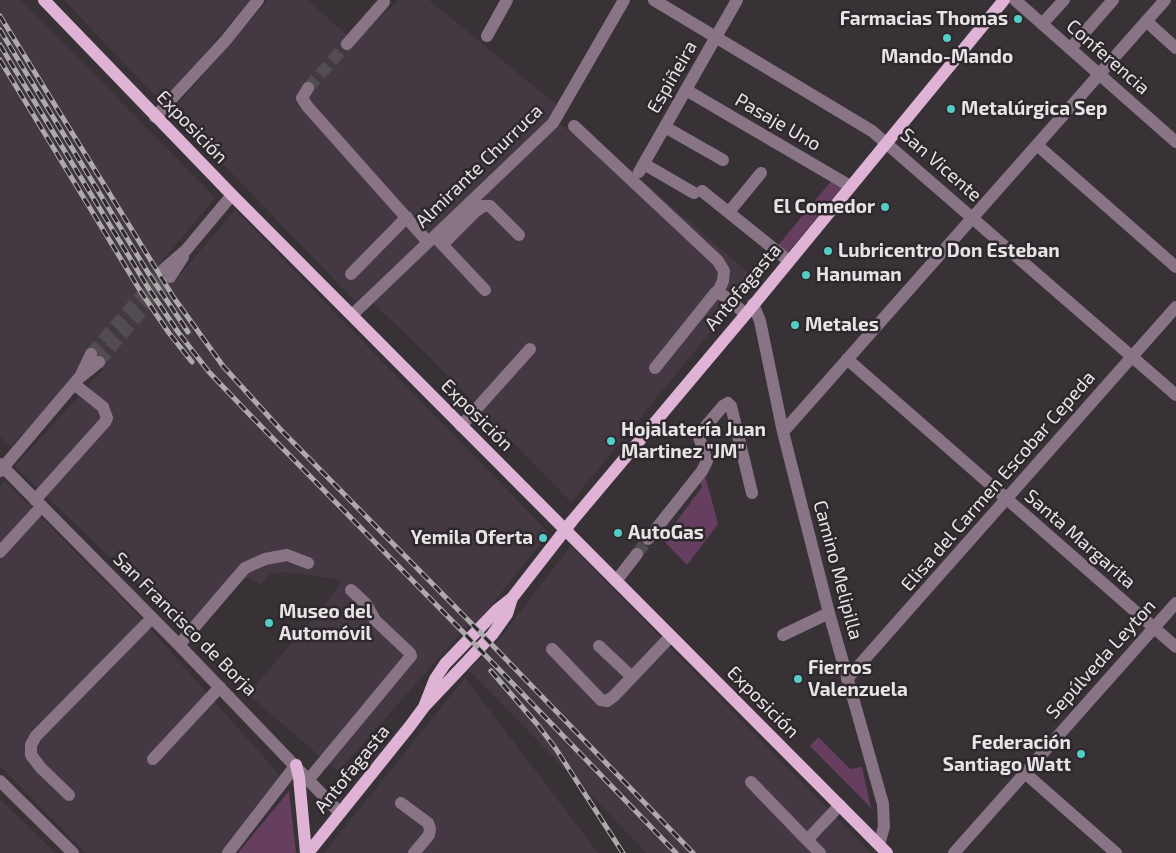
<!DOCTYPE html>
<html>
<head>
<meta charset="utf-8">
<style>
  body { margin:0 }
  canvas { display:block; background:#383237 }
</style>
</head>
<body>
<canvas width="1176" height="853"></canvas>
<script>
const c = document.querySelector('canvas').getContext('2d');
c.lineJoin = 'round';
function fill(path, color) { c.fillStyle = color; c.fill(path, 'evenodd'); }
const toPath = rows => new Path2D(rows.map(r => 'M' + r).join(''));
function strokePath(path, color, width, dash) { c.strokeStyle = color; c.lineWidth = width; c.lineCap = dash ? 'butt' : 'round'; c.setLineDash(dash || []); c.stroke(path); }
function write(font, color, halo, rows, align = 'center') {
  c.font = font + ' "Exo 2",sans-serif'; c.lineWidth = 5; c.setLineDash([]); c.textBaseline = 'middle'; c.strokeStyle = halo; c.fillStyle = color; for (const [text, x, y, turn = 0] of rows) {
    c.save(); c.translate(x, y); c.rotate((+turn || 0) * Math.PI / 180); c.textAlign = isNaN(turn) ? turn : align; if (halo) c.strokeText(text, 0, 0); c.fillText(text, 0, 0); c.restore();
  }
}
const built = toPath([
  [0,0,21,0,215,198,160,263,173,283,235,210,549,533,479,620,471,623,447,648,338,772,248,694,323,607,341,583,337,579,287,572,270,574,260,585,250,577,238,580,189,633,15,466,104,369,90,361,11,446,0,435],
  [64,0,250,0,162,103],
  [268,0,307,0,354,41,399,0,429,0,560,108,356,302,172,111],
  [560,125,627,168,755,279,721,319,571,502,426,353,373,303],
  [5,481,138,615,282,778,222,853,86,853,0,766,0,486],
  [571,546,871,853,647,853,469,670,497,642],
  [465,678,598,853,324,853],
  [0,799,55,853,0,853]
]);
const green = toPath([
  [832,180,843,186,785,256,776,248],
  [705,475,718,524,687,565,663,540,702,487,700,481],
  [818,737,850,769,862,767,871,808,810,746],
  [289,791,296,853,238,853]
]);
const minorTunnel = toPath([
  [308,88,347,44],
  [91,354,164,269],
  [99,362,170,277],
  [637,554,648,539]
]);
const minor = toPath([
  [654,0,872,131,1176,395],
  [1015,0,1176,142],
  [1146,21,1176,48],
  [1042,24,1064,0],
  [487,36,507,0],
  [347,44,384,2],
  [1070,49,1113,0],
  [308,88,302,98,307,106,428,242],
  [686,90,850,186],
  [155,117,226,40,258,0],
  [574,126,718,261,724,271,723,281,718,292],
  [665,127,723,160],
  [1037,145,1176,267],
  [644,164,694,193],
  [639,172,737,0],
  [702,191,789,261],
  [729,212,761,173],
  [438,240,485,290],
  [443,244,476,211,483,206,490,206,519,235],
  [164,269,186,250,232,195],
  [351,274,407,217],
  [170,277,183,257],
  [753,304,760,321,783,432,829,613,883,804,884,827,879,844],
  [352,315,553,123,624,0],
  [847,359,1176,647],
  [655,368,716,292,720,293,746,314],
  [80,377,91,354],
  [461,426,530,349],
  [783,432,1165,0],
  [0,464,179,645,340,813],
  [0,471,79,378,99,362],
  [35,500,105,422,107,418,103,407,74,384],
  [648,539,702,471,707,461,699,437,700,433,723,406,728,403,731,406,752,493],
  [0,552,42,506],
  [616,581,637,554],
  [783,635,829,613],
  [179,645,245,568,265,559,287,555,308,563],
  [599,646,632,677],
  [552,649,601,700,607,701,614,696,671,636],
  [847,679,1176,307],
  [153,759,220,687],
  [1025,773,1116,853],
  [309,779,411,656,410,653,375,620,366,604,351,590],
  [0,781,73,853],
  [751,782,807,840],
  [69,795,41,768,31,755,31,745,36,736,152,618],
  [401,803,428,823,430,829,429,835,414,853],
  [228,853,296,765],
  [820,853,807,840,840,805],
  [954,853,1176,603]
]);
const major = toPath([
  [44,0,232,195,887,853],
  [424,707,435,679,445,664,497,610,512,598,572,521,746,314,1004,0],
  [296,765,299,777,306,853],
  [308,853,410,726,424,707,492,635,507,614,512,598]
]);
const rail = toPath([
  [0,16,174,298,223,366,281,430,471,623,693,853],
  [0,30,147,271,188,332],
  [0,45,147,286,178,332,209,372,250,415,463,632,676,853],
  [0,60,141,292,169,333,192,362],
  [491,671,537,724,556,749,623,853]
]);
const markers = [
  [1018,19,5,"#54cdc7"],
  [947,38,5,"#54cdc7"],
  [951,109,5,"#54cdc7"],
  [885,207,5,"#54cdc7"],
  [828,251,5,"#54cdc7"],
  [806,275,5,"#54cdc7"],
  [795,325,5,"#54cdc7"],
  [611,441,5,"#54cdc7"],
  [618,533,5,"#54cdc7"],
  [543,538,5,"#54cdc7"],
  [269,623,5,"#54cdc7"],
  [798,679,5,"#54cdc7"],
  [1081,754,5,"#54cdc7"]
];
const poiNames = [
  ["Farmacias Thomas",1008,19,"right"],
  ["Mando-Mando",947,57,"center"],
  ["Metalúrgica Sep",961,109],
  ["El Comedor",875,207,"right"],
  ["Lubricentro Don Esteban",838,251],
  ["Hanuman",816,275],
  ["Metales",805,325],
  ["Hojalatería Juan",621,430],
  ["Martinez \"JM\"",621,452],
  ["AutoGas",628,533],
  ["Yemila Oferta",533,538,"right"],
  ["Museo del",279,612],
  ["Automóvil",279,634],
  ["Fierros",808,668],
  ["Valenzuela",808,690],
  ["Federación",1071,743,"right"],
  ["Santiago Watt",1071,765,"right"]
];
const streetNames = [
  ["Conferencia",1108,57,41],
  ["Espiñeira",672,77,-60],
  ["Pasaje Uno",778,122,30],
  ["Exposición",192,127,46],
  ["San Vicente",941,165,41],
  ["Almirante Churruca",479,166,-44],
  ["Antofagasta",743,287,-50],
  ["Exposición",477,415,45],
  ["Elisa del Carmen Escobar Cepeda",998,481,-49],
  ["Santa Margarita",1080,539,41],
  ["Camino Melipilla",838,570,75],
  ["San Francisco de Borja",185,624,45],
  ["Sepúlveda Leyton",1101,659,-48],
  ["Exposición",763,702,45],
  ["Antofagasta",352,769,-51]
];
fill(built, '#443942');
fill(green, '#663e60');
strokePath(minorTunnel, '#524d51', 12, [12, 6]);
strokePath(minor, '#897485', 12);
strokePath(major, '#deb3d6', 12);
strokePath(rail, '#ada9ac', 5);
strokePath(rail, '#2e282d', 3, [9]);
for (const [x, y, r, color] of markers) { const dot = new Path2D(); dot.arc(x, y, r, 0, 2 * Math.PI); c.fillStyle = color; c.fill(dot); strokePath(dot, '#2e282d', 2); }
write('bold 19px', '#e7e3e6', '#2e282d', poiNames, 'left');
write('19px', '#e7e3e6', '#2e282d', streetNames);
</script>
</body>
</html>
